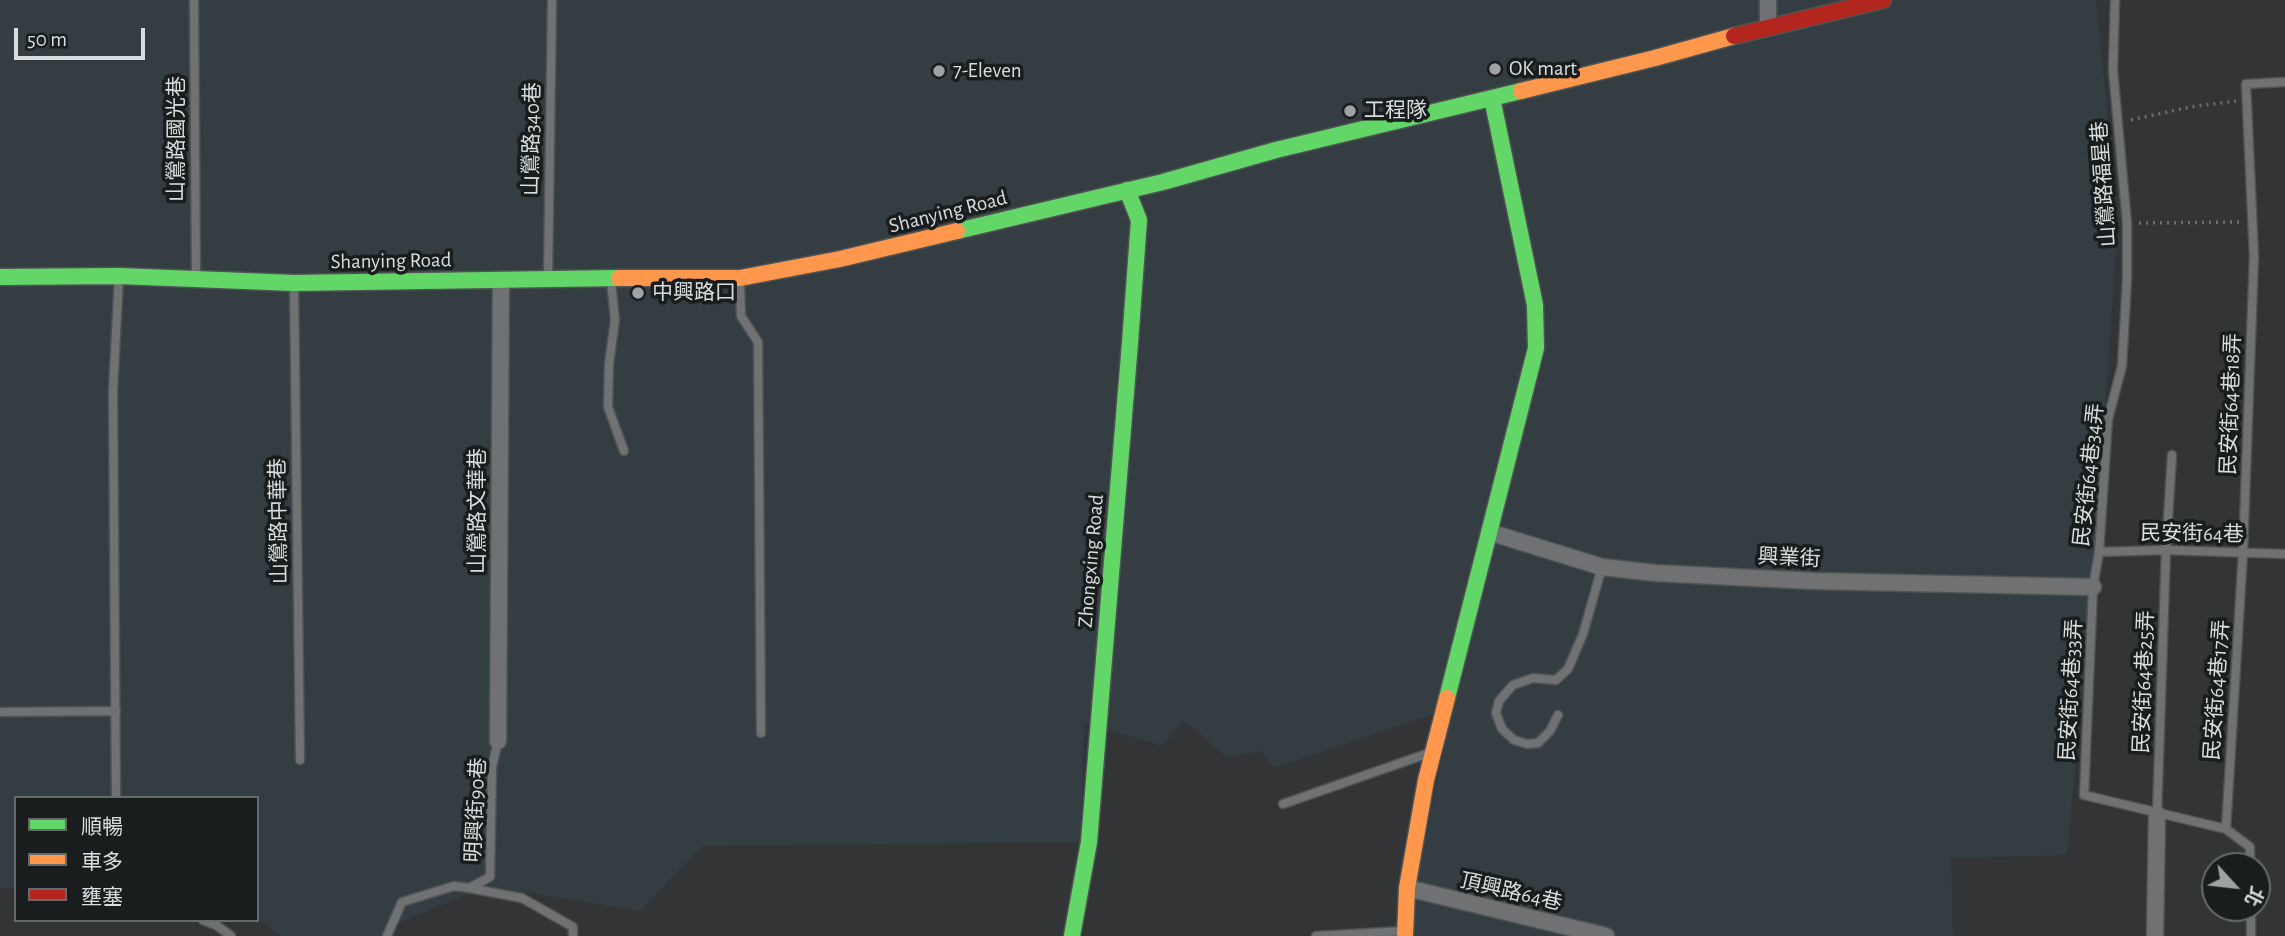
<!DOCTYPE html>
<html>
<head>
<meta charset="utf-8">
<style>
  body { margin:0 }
  #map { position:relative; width:2285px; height:936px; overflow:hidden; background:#323436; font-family:"Alegreya Sans","Noto Sans TC",sans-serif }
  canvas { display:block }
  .legend { position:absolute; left:14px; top:796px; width:245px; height:126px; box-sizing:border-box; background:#1a1d1d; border:2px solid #666a6a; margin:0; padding:9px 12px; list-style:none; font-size:21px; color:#d9ddde }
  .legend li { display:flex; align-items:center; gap:14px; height:35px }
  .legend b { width:35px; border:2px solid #666a6a }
  .north { position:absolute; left:2201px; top:852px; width:70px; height:70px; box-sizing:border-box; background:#1a1d1d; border:2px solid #666a6a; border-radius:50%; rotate:117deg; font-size:19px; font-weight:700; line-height:28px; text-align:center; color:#d9ddde }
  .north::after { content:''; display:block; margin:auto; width:24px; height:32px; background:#9fa2a3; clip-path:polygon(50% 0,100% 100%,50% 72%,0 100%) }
  .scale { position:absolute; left:14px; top:28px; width:131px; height:32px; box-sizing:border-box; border:4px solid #d9ddde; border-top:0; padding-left:9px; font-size:21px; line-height:24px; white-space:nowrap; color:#d9ddde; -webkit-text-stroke:5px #1a1d1d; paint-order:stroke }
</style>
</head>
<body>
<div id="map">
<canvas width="2285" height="936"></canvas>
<ul class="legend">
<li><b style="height:9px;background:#63d668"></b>順暢</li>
<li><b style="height:9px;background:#ff974d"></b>車多</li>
<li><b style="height:9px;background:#b3261e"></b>壅塞</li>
</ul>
<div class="north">北</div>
<div class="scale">50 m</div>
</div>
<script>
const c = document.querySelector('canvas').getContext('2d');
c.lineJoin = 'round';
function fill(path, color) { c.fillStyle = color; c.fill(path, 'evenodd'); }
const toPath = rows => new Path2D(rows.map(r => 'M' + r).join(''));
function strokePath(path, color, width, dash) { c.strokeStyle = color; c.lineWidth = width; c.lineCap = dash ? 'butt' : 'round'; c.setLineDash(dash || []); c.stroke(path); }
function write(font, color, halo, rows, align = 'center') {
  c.font = font + ' "Alegreya Sans","Noto Sans TC",sans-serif'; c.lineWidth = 7; c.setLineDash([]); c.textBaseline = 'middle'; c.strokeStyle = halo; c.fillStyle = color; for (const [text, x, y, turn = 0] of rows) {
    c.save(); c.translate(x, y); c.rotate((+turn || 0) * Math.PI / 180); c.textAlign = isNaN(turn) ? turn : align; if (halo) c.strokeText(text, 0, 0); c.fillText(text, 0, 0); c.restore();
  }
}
const built = toPath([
  [0,0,2096,0,2118,219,2094,568,2067,855,1951,858,1953,936,1412,936,1412,901,1453,707,1274,768,1262,751,1227,757,1183,720,1162,746,1084,722,1081,842,702,846,641,911,488,886,396,924,394,936,281,936,257,917,257,798,16,798,16,888,0,888]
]);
const path = toPath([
  [2131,120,2190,107,2236,101],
  [2139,223,2240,222]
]);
const lane = toPath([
  [194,0,196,277],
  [2115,0,2113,70,2127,223,2127,279,2122,366,2108,419,2099,552,2093,587,2084,795,2226,829,2250,847,2250,866],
  [548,276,552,0],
  [611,281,615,320,609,364,608,407,624,451],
  [740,281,741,316,758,342,761,733],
  [294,283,300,760],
  [2099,552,2166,550,2285,554],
  [0,712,116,711],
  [1558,715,1550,731,1538,743,1527,744,1514,740,1502,729,1496,713,1499,701,1513,685,1533,678,1556,680,1568,669,1583,634,1602,567],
  [116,798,113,391,119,276],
  [1283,804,1432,752],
  [2157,814,2166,550,2172,455],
  [2226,829,2243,552,2254,257,2246,84,2285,82],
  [469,888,522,898,573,927,573,936],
  [2251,908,2251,936],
  [203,920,216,925,231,936],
  [387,936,402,902,454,886,469,888,490,877,492,767,498,741],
  [1316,936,1404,931]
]);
const street = toPath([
  [1768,26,1768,0],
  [1489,532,1602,567,1655,573,1813,581,2093,587],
  [498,741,501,280],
  [1407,888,1606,936],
  [2155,936,2157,814]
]);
const fast = toPath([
  [957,231,1163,182,1276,150,1521,91],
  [0,277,119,276,294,283,619,278],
  [1447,698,1536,348,1535,305,1492,98],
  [1072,936,1089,842,1130,343,1139,220,1127,190]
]);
const slow = toPath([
  [1521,91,1655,58,1734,36],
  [619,278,740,278,840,259,957,231],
  [1405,936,1407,888,1426,780,1447,698]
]);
const jam = toPath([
  [1734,36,1883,0]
]);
const markers = [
  [1495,69,7,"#9fa2a3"],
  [939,71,7,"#9fa2a3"],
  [1350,111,7,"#9fa2a3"],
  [638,293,7,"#9fa2a3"]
];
const poiNames = [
  ["OK mart",1509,69],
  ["7-Eleven",953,71],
  ["工程隊",1364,111],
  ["中興路口",652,293]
];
const streetNames = [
  ["山鶯路國光巷",177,139,-90],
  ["山鶯路340巷",532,139,-89],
  ["山鶯路福星巷",2104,184,-94],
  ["Shanying Road",948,212,-14],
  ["Shanying Road",391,261,-1],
  ["民安街64巷18弄",2231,404,-88],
  ["民安街64巷34弄",2089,475,-84],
  ["山鶯路文華巷",478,511,-90],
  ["山鶯路中華巷",279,521,-91],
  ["民安街64巷",2192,534,1],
  ["興業街",1789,558,3],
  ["Zhongxing Road",1091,561,-85],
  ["民安街64巷25弄",2144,682,-88],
  ["民安街64巷33弄",2071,690,-87],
  ["民安街64巷17弄",2217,690,-86],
  ["明興街90巷",476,810,-87],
  ["頂興路64巷",1511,892,13]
];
fill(built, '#343e42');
strokePath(lane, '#505354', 11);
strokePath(street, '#505354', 19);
strokePath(fast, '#505354', 19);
strokePath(slow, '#505354', 19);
strokePath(jam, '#505354', 19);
strokePath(path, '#6c6d6e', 3.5, [2, 5]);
strokePath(lane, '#6f7172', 8);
strokePath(street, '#6f7172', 16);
strokePath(fast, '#63d668', 16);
strokePath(slow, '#ff974d', 16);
strokePath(jam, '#b3261e', 16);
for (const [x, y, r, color] of markers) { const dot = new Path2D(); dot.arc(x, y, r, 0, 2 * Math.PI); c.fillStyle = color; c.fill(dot); strokePath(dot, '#1a1d1d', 2.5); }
write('21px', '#d9ddde', '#1a1d1d', poiNames, 'left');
write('21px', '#d9ddde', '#1a1d1d', streetNames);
</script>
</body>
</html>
